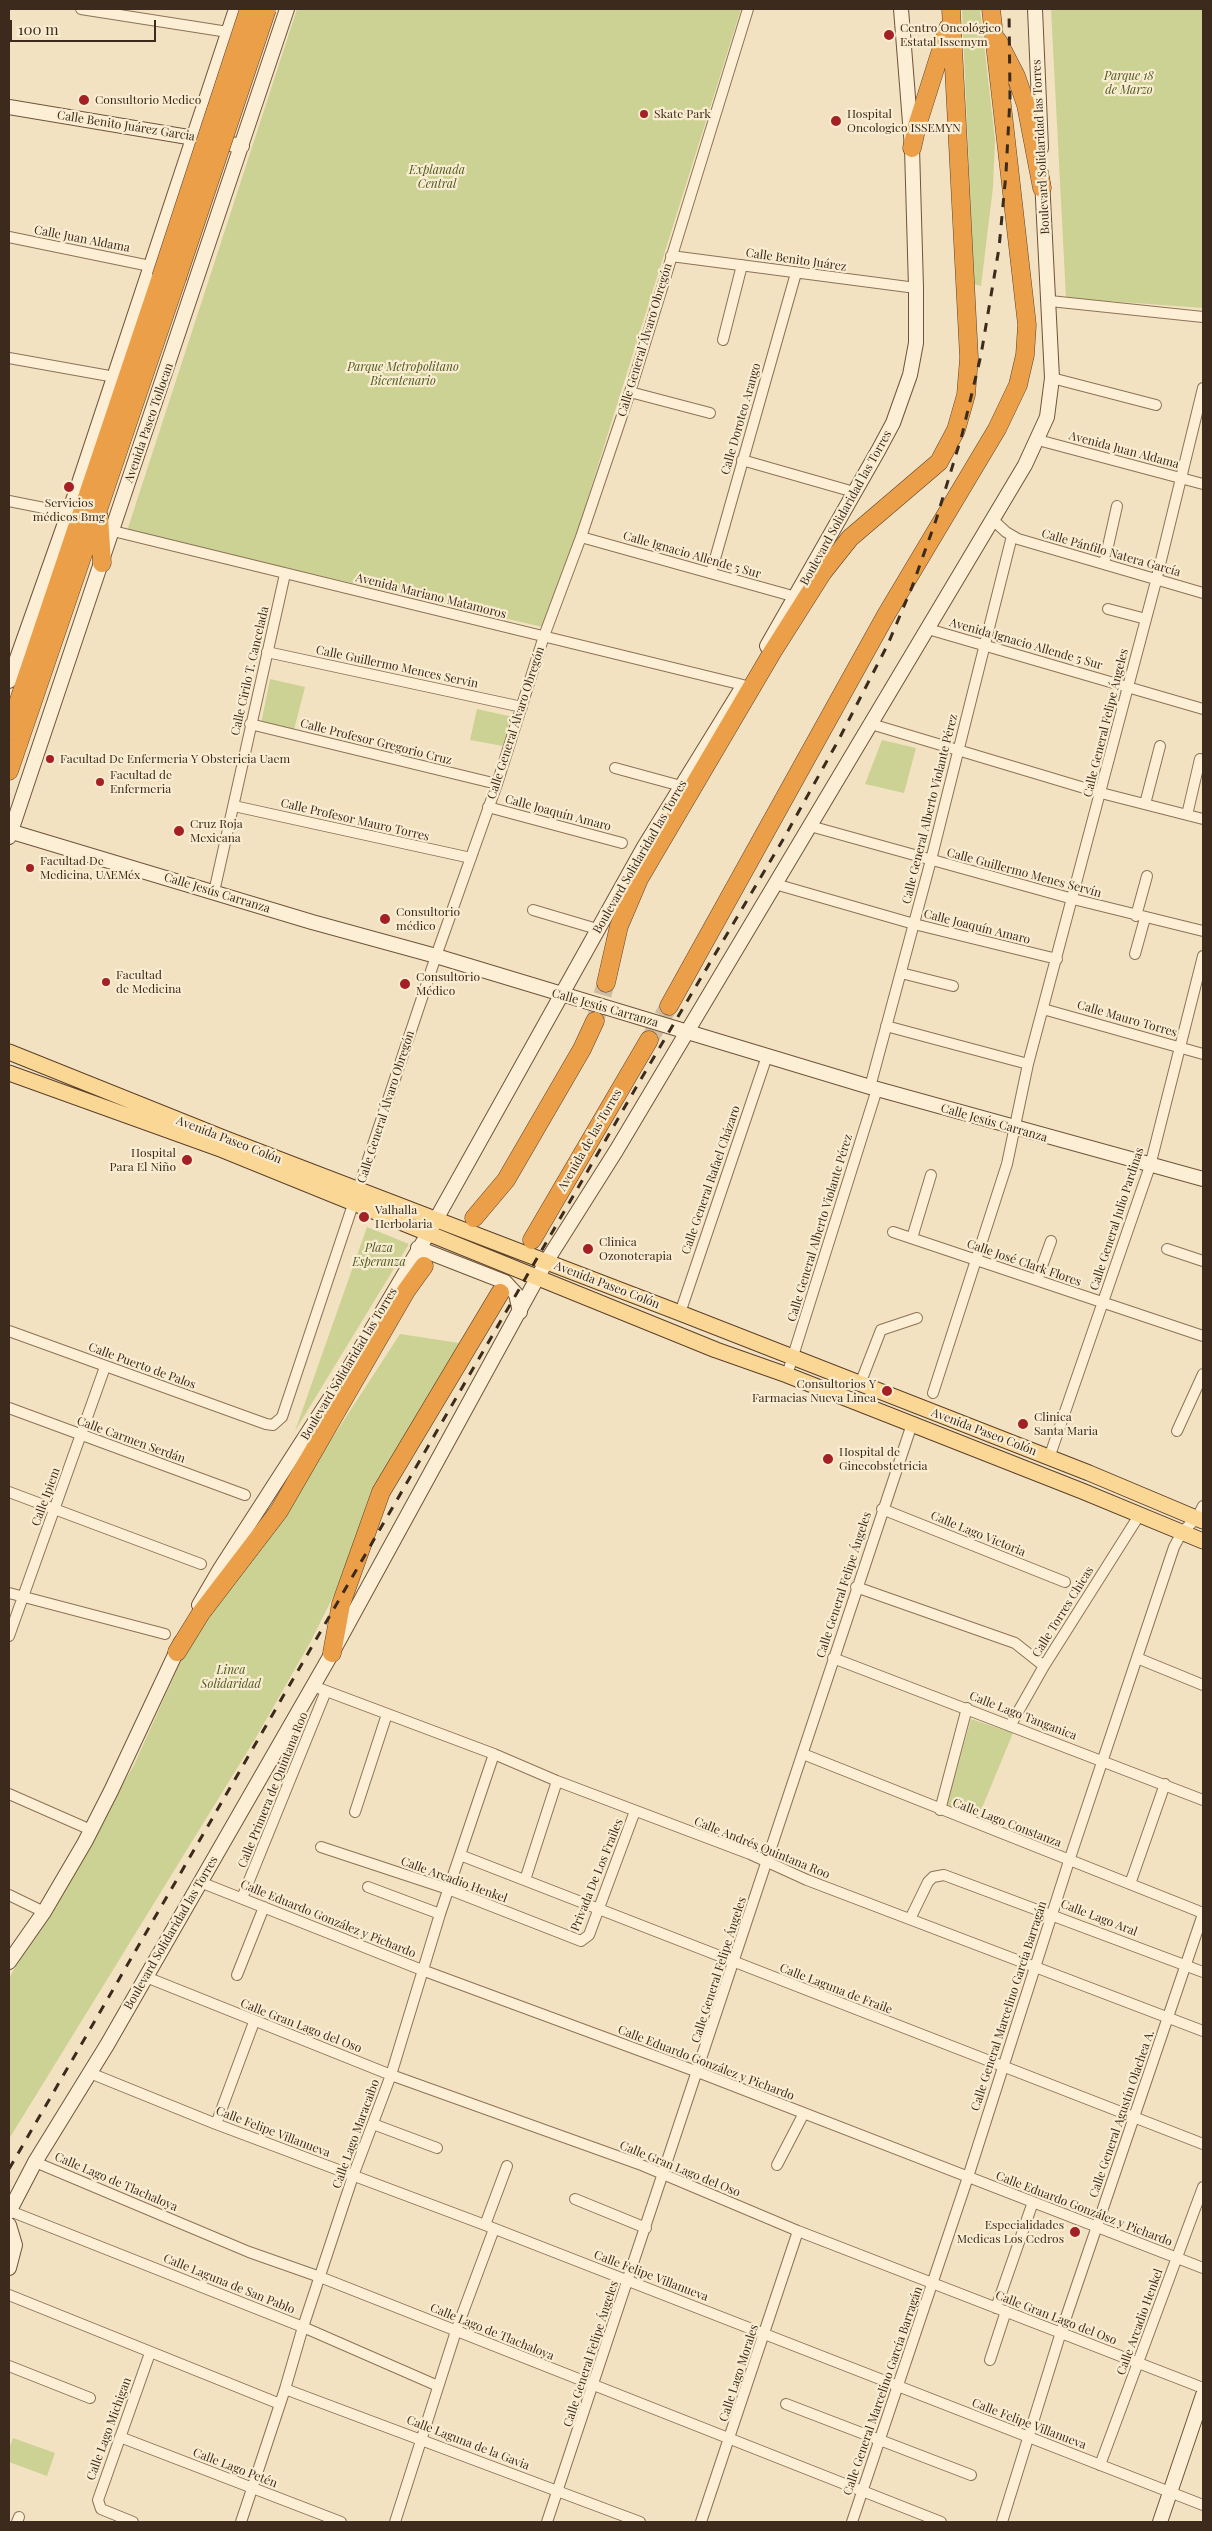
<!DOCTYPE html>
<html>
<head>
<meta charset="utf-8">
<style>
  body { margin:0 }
  #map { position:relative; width:1212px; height:2531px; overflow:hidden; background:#f2e2c1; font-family:"Playfair Display",serif }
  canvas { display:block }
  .frame { position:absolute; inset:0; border:10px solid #3c2b1c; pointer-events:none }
  .scale { position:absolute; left:10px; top:20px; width:146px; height:22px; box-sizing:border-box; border:2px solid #3c2b1c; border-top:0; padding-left:6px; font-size:15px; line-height:18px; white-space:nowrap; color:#3c2b1c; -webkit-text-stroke:4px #f9ecd1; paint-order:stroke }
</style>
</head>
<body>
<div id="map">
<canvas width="1212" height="2531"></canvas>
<div class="frame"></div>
<div class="scale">100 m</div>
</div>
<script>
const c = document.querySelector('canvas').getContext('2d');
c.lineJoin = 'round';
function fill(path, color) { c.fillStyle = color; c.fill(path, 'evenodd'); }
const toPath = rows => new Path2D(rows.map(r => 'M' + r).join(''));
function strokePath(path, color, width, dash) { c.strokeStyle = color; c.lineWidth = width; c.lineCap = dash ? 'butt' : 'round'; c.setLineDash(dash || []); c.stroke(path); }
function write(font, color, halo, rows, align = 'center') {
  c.font = font + ' "Playfair Display",serif'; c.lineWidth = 4.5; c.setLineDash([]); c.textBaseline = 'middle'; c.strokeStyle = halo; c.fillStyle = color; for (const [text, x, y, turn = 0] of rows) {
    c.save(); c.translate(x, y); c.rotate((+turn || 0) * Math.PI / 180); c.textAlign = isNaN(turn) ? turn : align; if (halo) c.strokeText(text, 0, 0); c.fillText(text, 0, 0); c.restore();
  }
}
const green = toPath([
  [297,9,741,9,547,628,127,531],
  [962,9,980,9,995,140,993,187,981,286,974,284],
  [1051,9,1203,9,1203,308,1066,298],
  [270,679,305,687,294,730,261,724],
  [477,709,513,717,503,746,470,740],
  [882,740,916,748,904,793,865,784],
  [367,1227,409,1244,295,1431],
  [400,1334,459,1343,311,1641,255,1739,9,2139,9,1978,134,1765,185,1652,215,1606,255,1557],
  [971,1719,1013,1733,977,1820,946,1808],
  [13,2438,55,2453,47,2476,9,2462,9,2449]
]);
const highwayTunnel = toPath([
  [595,1021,606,983],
  [649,1040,669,1006]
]);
const street = toPath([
  [81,9,228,32],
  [9,237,150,266],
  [671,256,916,288],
  [1050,301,1203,317],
  [723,340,742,265],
  [9,358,115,377],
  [1052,378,1156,405],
  [630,392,710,413],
  [1038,440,1203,484],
  [742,460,854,492],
  [9,501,69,513],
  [993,520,1006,532,1018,539,1203,593],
  [113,531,743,685],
  [581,537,796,597],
  [1104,564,1117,506],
  [711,573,796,273],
  [1108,609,1146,619],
  [928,629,1203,709],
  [267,652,522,707],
  [250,724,497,784],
  [871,724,1101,793,1203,819],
  [615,768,681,786],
  [1145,804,1160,746],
  [234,806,471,858],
  [488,807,622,843],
  [1187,815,1200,759],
  [810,826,1073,899,1203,931],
  [775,884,914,924,1057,959],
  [214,892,285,574],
  [533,910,597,929],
  [1136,916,1147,876],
  [1135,954,1145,918],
  [901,973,953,986],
  [1043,1009,1203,1054],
  [886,1026,1028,1064],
  [870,1087,931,860,1012,536],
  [893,1232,1203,1336],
  [912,1238,931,1175],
  [1167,1249,1203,1261],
  [1037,1280,1051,1241],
  [680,1313,767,1056],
  [9,1331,266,1424,273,1425,282,1417,436,956,497,784,544,636,581,537,630,392,748,9],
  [787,1375,877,1089],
  [860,1384,881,1330,917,1318],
  [933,1393,1007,1164,1028,1064,1155,585,1203,388],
  [9,1408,245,1495],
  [1177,1431,1203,1374],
  [1049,1458,1150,1166,1203,956],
  [9,1492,201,1564],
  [882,1509,1065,1582],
  [856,1587,1015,1643,1044,1666],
  [9,1593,165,1634],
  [9,1636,105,1367],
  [833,1658,1203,1800],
  [1137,1658,1203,1685],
  [313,1686,494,1754,557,1781,750,1854,807,1880,1203,2031],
  [1010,1726,1044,1666,1140,1514],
  [803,1754,1203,1913],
  [9,1794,91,1830],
  [940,1810,967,1708],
  [355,1812,387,1714],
  [321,1847,448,1889,581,1941,589,1935,635,1811],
  [460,1855,1203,2144],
  [525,1880,557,1781],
  [200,1882,422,1970,698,2072,1203,2268],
  [1130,1884,1165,1784],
  [368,1887,440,1914],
  [9,1895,44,1912],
  [242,1898,326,1691],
  [910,1919,928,1882,933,1877,944,1875,1203,1972],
  [237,1975,264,1907],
  [146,1977,391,2075,639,2164,798,2231,1203,2388],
  [90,2073,216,2124,485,2225,1203,2505],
  [216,2124,254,2022],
  [373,2124,437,2148],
  [35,2162,249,2252,320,2277,941,2522],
  [777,2165,804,2113],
  [575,2199,646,2228],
  [10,2211,303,2327,438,2386],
  [485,2225,507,2166],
  [9,2295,280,2404],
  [996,2308,1033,2202],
  [990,2360,1006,2311],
  [9,2366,90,2398],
  [285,2389,640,2522],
  [786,2404,971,2475],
  [120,2437,341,2522],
  [1100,2465,1203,2187],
  [17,2522,19,2517],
  [133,2522,101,2509,98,2500,150,2353],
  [241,2522,285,2389,303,2327,353,2176,391,2075,440,1914,494,1754],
  [395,2522,456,2331,494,2229],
  [547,2522,912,1424],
  [701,2522,798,2231],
  [852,2522,968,2177,1069,1861,1174,1547,1182,1532,1197,1518,1203,1506],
  [1002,2522,1061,2332,1203,1914]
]);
const secondary = toPath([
  [1035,9,1041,148],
  [9,107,242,146],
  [767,646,878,451,893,423,910,375,916,343,916,288,912,148,901,9],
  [9,681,77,489,236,9],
  [9,831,312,922,436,956,870,1087,1203,1179],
  [9,837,287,9],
  [418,1248,505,1282,516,1294,520,1312],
  [199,1605,220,1569,345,1375,429,1232,644,847,742,688],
  [9,1962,44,1912,85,1842,111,1791,181,1642],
  [9,2212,35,2162,107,2045,332,1653,546,1262,616,1151,1025,465,1047,417,1052,378,1042,179],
  [9,2225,15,2245,9,2268],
  [1160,2522,1203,2395]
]);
const primary = toPath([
  [9,1052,226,1139,680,1313,1089,1473,1203,1521],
  [9,1073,223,1150,716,1350,787,1375,1082,1491,1203,1541]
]);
const highway = toPath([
  [998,41,1016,76,1026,105,1042,188],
  [912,148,917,126,948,28],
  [99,517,102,563],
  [9,730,161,277],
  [9,771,177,278],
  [606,983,619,926,639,879,773,651,823,572,850,538,939,462,956,430,966,395,969,358,951,9],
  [669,1006,886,615,997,429,1018,385,1025,355,1027,325,991,9],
  [474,1218,506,1180,582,1049,595,1021],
  [532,1240,649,1040],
  [177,1652,201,1613,279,1511,406,1291,424,1266],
  [332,1653,341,1604,381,1492,500,1293]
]);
const rail = toPath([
  [9,2169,641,1079,784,838,838,741,888,644,912,587,936,520,962,435,981,355,999,248,1006,173,1010,98,1009,9]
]);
const highwayBridge = toPath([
  [161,277,249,9],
  [177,278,267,9]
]);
const markers = [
  [889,35,6,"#a32024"],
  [84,100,6,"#a32024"],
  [644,114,5,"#a32024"],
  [836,121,6,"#a32024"],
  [69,487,6,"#a32024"],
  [50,759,5,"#a32024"],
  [100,782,5,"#a32024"],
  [179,831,6,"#a32024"],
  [30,868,5,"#a32024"],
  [385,919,6,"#a32024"],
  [106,982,5,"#a32024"],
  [405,984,6,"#a32024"],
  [187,1160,6,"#a32024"],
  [364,1217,6,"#a32024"],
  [588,1249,6,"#a32024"],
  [887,1391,6,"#a32024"],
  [1023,1424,6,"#a32024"],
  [828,1459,6,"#a32024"],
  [1075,2232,6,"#a32024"]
];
const poiNames = [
  ["Centro Oncológico",900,28],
  ["Estatal Issemym",900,42],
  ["Consultorio Medico",95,100],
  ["Skate Park",654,114],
  ["Hospital",847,114],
  ["Oncologico ISSEMYN",847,128],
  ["Servicios",69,503,"center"],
  ["médicos Bmg",69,517,"center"],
  ["Facultad De Enfermeria Y Obstericia Uaem",60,759],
  ["Facultad de",110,775],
  ["Enfermeria",110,789],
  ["Cruz Roja",190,824],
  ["Mexicana",190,838],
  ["Facultad De",40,861],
  ["Medicina, UAEMéx",40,875],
  ["Consultorio",396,912],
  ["médico",396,926],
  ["Facultad",116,975],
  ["de Medicina",116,989],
  ["Consultorio",416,977],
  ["Médico",416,991],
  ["Hospital",176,1153,"right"],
  ["Para El Niño",176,1167,"right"],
  ["Valhalla",375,1210],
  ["Herbolaria",375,1224],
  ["Clinica",599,1242],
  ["Ozonoterapia",599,1256],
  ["Consultorios Y",876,1384,"right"],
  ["Farmacias Nueva Linea",876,1398,"right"],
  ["Clinica",1034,1417],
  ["Santa Maria",1034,1431],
  ["Hospital de",839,1452],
  ["Ginecobstetricia",839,1466],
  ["Especialidades",1064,2225,"right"],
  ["Medicas Los Cedros",1064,2239,"right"]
];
const parkNames = [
  ["Parque 18",1129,76],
  ["de Marzo",1129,90],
  ["Explanada",437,170],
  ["Central",437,184],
  ["Parque Metropolitano",403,367],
  ["Bicentenario",403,381],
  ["Plaza",379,1248],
  ["Esperanza",379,1262],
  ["Linea",231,1670],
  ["Solidaridad",231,1684]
];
const streetNames = [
  ["Calle Benito Juárez Garcia",126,126,9],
  ["Boulevard Solidaridad las Torres",1041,147,-93],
  ["Calle Juan Aldama",82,239,11],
  ["Calle Benito Juárez",796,260,8],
  ["Calle General Álvaro Obregón",645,340,-73],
  ["Calle Doroteo Arango",741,419,-74],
  ["Avenida Paseo Tollocan",149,423,-71],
  ["Avenida Juan Aldama",1124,450,15],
  ["Boulevard Solidaridad las Torres",846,508,-61],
  ["Calle Pánfilo Natera García",1111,553,16],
  ["Calle Ignacio Allende 5 Sur",692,555,16],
  ["Avenida Mariano Matamoros",431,596,14],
  ["Avenida Ignacio Allende 5 Sur",1026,644,16],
  ["Calle Guillermo Mences Servin",397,667,12],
  ["Calle Cirilo T. Cancelada",250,671,-77],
  ["Calle General Álvaro Obregón",516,723,-72],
  ["Calle General Felipe Ángeles",1106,723,-76],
  ["Calle Profesor Gregorio Cruz",376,742,14],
  ["Calle General Alberto Violante Pérez",930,809,-76],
  ["Calle Joaquín Amaro",558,813,15],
  ["Calle Profesor Mauro Torres",355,820,13],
  ["Boulevard Solidaridad las Torres",640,857,-60],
  ["Calle Guillermo Menes Servín",1024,873,15],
  ["Calle Jesús Carranza",217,893,17],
  ["Calle Joaquín Amaro",977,927,14],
  ["Calle Jesús Carranza",605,1008,16],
  ["Calle Mauro Torres",1127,1019,16],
  ["Calle General Álvaro Obregón",386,1107,-72],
  ["Calle Jesús Carranza",994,1123,16],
  ["Avenida Paseo Colón",229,1140,21],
  ["Avenida de las Torres",590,1140,-60],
  ["Calle General Rafael Cházaro",711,1180,-71],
  ["Calle General Julio Pardinas",1117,1219,-72],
  ["Calle General Alberto Violante Pérez",820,1228,-73],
  ["Calle José Clark Flores",1024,1263,19],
  ["Avenida Paseo Colón",607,1285,21],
  ["Boulevard Solidaridad las Torres",349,1364,-59],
  ["Calle Puerto de Palos",142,1366,20],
  ["Avenida Paseo Colón",984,1432,21],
  ["Calle Carmen Serdán",131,1440,20],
  ["Calle Ipiem",46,1497,-70],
  ["Calle Lago Victoria",978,1534,22],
  ["Calle General Felipe Ángeles",844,1585,-72],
  ["Calle Torres Chicas",1063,1612,-58],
  ["Calle Lago Tanganica",1023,1716,21],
  ["Calle Primera de Quintana Roo",273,1790,-68],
  ["Calle Lago Constanza",1007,1823,21],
  ["Calle Andrés Quintana Roo",762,1848,22],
  ["Privada De Los Frailes",597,1875,-68],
  ["Calle Arcadio Henkel",454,1880,20],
  ["Calle Lago Aral",1099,1918,21],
  ["Calle Eduardo González y Pichardo",328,1919,22],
  ["Boulevard Solidaridad las Torres",171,1933,-60],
  ["Calle General Felipe Ángeles",719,1970,-72],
  ["Calle Laguna de Fraile",836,1989,21],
  ["Calle General Marcelino García Barragán",1009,2006,-72],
  ["Calle Gran Lago del Oso",301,2026,21],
  ["Calle Eduardo González y Pichardo",706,2063,21],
  ["Calle General Agustín Olachea A.",1122,2114,-71],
  ["Calle Felipe Villanueva",273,2132,21],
  ["Calle Lago Maracaibo",356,2134,-70],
  ["Calle Gran Lago del Oso",680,2169,22],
  ["Calle Lago de Tlachaloya",116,2182,23],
  ["Calle Eduardo González y Pichardo",1084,2209,21],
  ["Calle Felipe Villanueva",651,2276,21],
  ["Calle Laguna de San Pablo",229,2284,22],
  ["Calle Gran Lago del Oso",1056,2318,21],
  ["Calle Arcadio Henkel",1140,2322,-70],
  ["Calle Lago de Tlachaloya",492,2332,22],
  ["Calle General Felipe Ángeles",591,2354,-72],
  ["Calle Lago Morales",739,2373,-72],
  ["Calle General Marcelino García Barragán",883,2391,-71],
  ["Calle Felipe Villanueva",1029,2424,21],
  ["Calle Lago Michigan",109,2429,-70],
  ["Calle Laguna de la Gavia",468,2443,21],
  ["Calle Lago Petén",235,2468,21]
];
fill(green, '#ccd293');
strokePath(highwayTunnel, '#cebda0', 18, [18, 9]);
strokePath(street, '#8e7256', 12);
strokePath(secondary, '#705339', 16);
strokePath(primary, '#5b402b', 17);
strokePath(highway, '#5b402b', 19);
strokePath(street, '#fcefd5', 10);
strokePath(secondary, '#fcefd5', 14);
strokePath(primary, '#fad794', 15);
strokePath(highway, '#eb9f48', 18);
strokePath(rail, '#3c2b1c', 3, [9, 9]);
strokePath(highwayBridge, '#5b402b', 19, []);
strokePath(highwayBridge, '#eb9f48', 18);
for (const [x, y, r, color] of markers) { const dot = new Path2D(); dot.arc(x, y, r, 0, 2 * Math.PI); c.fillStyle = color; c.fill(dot); strokePath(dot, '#f9ecd1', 2); }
write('12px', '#3c2b1c', '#f9ecd1', poiNames, 'left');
write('italic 12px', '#4e5b20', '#f9ecd1', parkNames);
write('12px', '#3c2b1c', '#f9ecd1', streetNames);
</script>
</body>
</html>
